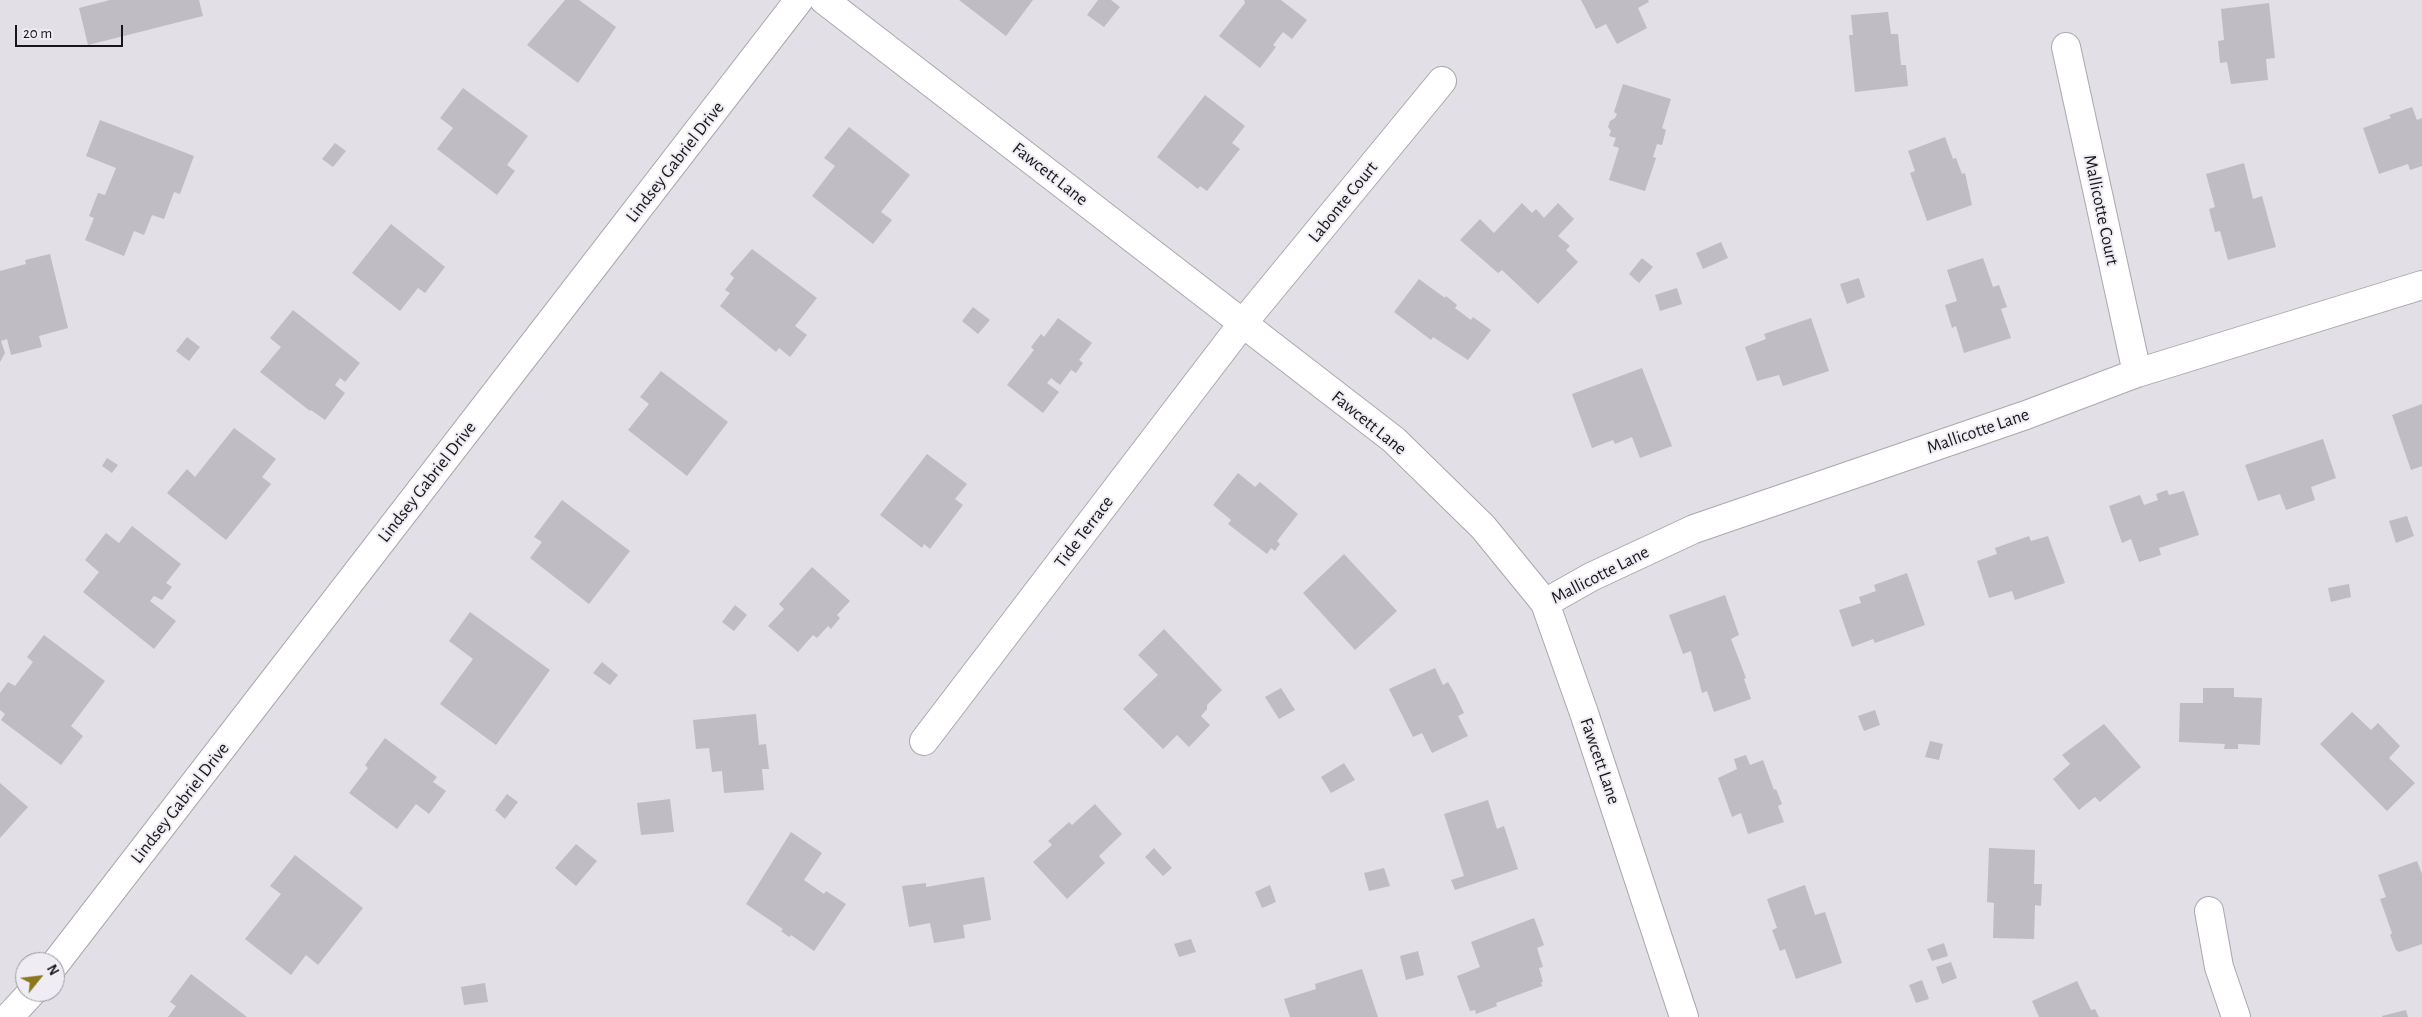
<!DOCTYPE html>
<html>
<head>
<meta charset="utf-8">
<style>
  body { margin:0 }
  #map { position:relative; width:2422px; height:1017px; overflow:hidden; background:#e2dfe6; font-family:"Alegreya Sans",sans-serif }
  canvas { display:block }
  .north { position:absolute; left:15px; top:952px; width:50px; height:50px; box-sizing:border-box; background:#efecf3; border:1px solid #99969c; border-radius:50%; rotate:61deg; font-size:14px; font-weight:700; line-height:20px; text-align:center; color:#171619 }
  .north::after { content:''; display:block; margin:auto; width:18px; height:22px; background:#8c771c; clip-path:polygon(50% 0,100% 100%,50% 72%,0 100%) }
  .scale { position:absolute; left:15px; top:25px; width:108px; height:22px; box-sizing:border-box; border:2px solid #171619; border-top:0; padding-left:6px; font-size:15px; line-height:18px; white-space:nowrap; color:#171619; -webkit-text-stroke:4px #efecf3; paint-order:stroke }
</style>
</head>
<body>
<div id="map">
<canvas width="2422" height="1017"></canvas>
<div class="north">N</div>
<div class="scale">20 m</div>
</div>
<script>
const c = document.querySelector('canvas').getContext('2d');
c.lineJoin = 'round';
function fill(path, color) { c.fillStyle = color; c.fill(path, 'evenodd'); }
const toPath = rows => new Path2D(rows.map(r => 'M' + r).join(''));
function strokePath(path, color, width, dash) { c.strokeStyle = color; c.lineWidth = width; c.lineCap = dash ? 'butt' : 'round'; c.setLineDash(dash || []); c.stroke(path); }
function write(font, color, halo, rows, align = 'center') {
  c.font = font + ' "Alegreya Sans",sans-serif'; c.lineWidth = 4; c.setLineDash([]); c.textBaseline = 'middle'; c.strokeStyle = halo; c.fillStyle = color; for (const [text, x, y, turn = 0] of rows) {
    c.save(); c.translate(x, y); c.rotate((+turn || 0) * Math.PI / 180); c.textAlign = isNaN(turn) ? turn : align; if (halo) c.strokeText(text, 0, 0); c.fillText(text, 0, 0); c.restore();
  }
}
const building = toPath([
  [110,0,199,0,203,16,88,45,79,8],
  [565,0,579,0,616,27,578,83,527,45],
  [959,0,1033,0,1006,36],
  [1098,0,1111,0,1120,7,1104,27,1087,15],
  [1244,0,1281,0,1307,20,1292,39,1283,32,1273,45,1276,47,1260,68,1219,36,1245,3],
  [1581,0,1648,0,1649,2,1638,8,1647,28,1617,44,1606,24,1596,29],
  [2269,3,2275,58,2266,59,2268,80,2231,84,2227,62,2220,63,2218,41,2224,40,2221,9],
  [1888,12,1891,34,1898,34,1901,65,1906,65,1908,86,1855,92,1849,35,1853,35,1851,15],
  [1623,84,1671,99,1662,128,1666,130,1662,145,1657,144,1653,157,1656,158,1645,191,1609,180,1619,148,1613,146,1616,138,1609,136,1611,131,1608,127,1610,121,1615,118,1617,114,1614,112],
  [463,88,528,136,507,165,515,171,497,195,437,149,453,128,440,118],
  [1205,95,1245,126,1232,143,1240,149,1207,191,1200,186,1198,189,1157,157],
  [2412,107,2417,120,2422,118,2422,166,2410,170,2408,164,2379,174,2363,128,2391,118,2389,115],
  [100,120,194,156,180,194,174,192,164,219,152,215,144,235,134,231,124,256,85,240,94,218,89,216,98,193,105,195,116,168,86,156],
  [849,127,910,175,881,212,892,220,873,244,812,196,835,166,824,158],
  [1945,137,1953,159,1956,158,1962,174,1965,173,1972,205,1927,221,1910,173,1915,171,1908,151],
  [335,143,346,151,333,167,322,159],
  [2244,163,2253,199,2262,196,2276,247,2228,260,2220,231,2215,232,2209,209,2215,207,2206,174],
  [1522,203,1532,213,1536,209,1544,218,1558,203,1574,219,1558,236,1570,246,1566,250,1578,262,1538,304,1502,270,1498,273,1460,240,1480,219,1494,233],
  [391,224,445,267,425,293,418,288,400,311,352,273],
  [1721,242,1728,258,1703,269,1696,253],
  [752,249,817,298,795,326,807,335,790,357,779,348,776,352,720,306,730,293,725,290,734,278,730,274],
  [50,254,68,328,39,336,42,347,11,355,7,339,1,341,5,353,0,362,0,271,26,264,25,260],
  [1642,258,1653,267,1639,283,1629,274],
  [1983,258,1993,287,1999,285,2007,307,2001,309,2011,338,1964,353,1956,326,1952,328,1945,305,1957,301,1947,270],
  [1859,278,1865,297,1847,304,1840,284],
  [1419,279,1445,298,1446,296,1457,305,1455,308,1471,320,1473,317,1491,330,1468,360,1433,337,1431,340,1394,312],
  [1677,288,1682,304,1660,311,1655,295],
  [973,307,990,320,978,334,962,321],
  [293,310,360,363,345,382,340,378,335,385,345,393,325,420,311,410,310,411,260,372,281,347,270,338],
  [1058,318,1092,343,1079,360,1083,363,1076,373,1071,370,1060,385,1051,378,1047,383,1059,392,1043,413,1007,385,1034,350,1031,347,1041,334,1044,337],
  [1811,318,1829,371,1783,386,1779,375,1757,381,1745,347,1766,339,1764,334],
  [187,337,200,347,189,361,176,351],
  [1642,368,1672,446,1640,458,1632,437,1615,444,1613,440,1592,448,1572,394],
  [661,371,728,422,687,476,628,430,649,404,640,397],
  [2422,404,2422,466,2411,470,2392,415],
  [234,428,276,459,262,477,271,484,226,540,167,493,187,469,195,477],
  [2323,439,2336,478,2311,487,2315,500,2286,510,2280,494,2258,501,2245,465],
  [927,454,967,484,955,499,963,505,930,549,924,544,922,548,880,515],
  [107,458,118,465,112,473,102,466],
  [1238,473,1255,487,1260,482,1298,514,1277,541,1280,544,1275,551,1271,548,1267,554,1228,524,1231,520,1213,505],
  [2167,490,2169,495,2184,491,2199,535,2159,548,2161,555,2139,562,2131,539,2122,543,2109,506,2140,495,2144,505,2158,500,2156,494],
  [562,500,630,551,589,604,530,558,542,542,534,537],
  [2407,516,2414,536,2396,543,2389,521],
  [132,526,181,564,166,583,172,587,162,600,154,596,150,601,176,621,154,649,83,592,99,572,85,560,106,533,119,543],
  [2029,536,2031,541,2048,536,2065,583,2015,600,2012,591,1989,598,1977,561,1997,554,1995,548],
  [1344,554,1397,611,1355,650,1303,593],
  [812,567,850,601,837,615,840,618,831,629,828,626,817,638,813,635,798,652,768,626,784,609,779,604],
  [1907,573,1925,625,1875,643,1873,639,1852,647,1839,610,1861,603,1859,597,1876,591,1874,585],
  [2349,584,2351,597,2331,602,2328,588],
  [1725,595,1739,635,1731,639,1746,678,1744,679,1751,699,1714,712,1707,691,1702,693,1691,651,1683,654,1669,615],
  [735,605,747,615,734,631,722,622],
  [470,612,550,670,496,745,440,704,473,659,449,641],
  [1164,629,1222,690,1207,705,1207,709,1201,716,1210,725,1189,747,1177,735,1163,749,1123,709,1158,675,1138,655],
  [44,635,105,681,71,726,83,736,61,765,1,720,5,714,0,710,0,693,8,682,15,686,33,662,27,657],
  [602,662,618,675,610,685,593,673],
  [1435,668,1443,685,1448,682,1455,694,1464,713,1458,716,1468,736,1432,753,1422,733,1413,737,1389,689],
  [1281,688,1295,710,1279,719,1265,697],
  [2203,688,2234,688,2234,697,2262,698,2260,745,2238,744,2238,749,2224,749,2225,744,2179,742,2180,703,2203,703],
  [1875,710,1880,725,1864,731,1858,716],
  [2352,712,2371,730,2378,723,2400,746,2389,758,2415,783,2387,811,2320,744],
  [756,714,759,745,766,744,769,769,762,769,764,790,724,793,722,771,712,772,709,748,696,749,693,720],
  [2104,724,2141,767,2100,802,2095,797,2079,810,2053,779,2070,764,2062,755],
  [385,738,437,777,433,782,446,791,429,814,416,804,397,829,349,793,368,768,365,765],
  [1930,741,1943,744,1939,760,1925,757],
  [1746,755,1750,765,1763,760,1774,790,1776,789,1782,804,1778,806,1784,822,1748,834,1741,813,1732,817,1718,778,1737,769,1734,759],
  [1344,763,1355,780,1331,793,1321,777],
  [0,783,28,807,0,838],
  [507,794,518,802,505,819,495,810],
  [670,799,674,832,641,835,637,803],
  [1488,800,1497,829,1504,826,1518,869,1455,890,1451,880,1464,876,1444,814],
  [1095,804,1122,834,1099,856,1105,863,1067,899,1033,862,1052,845,1048,841,1069,822,1072,825],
  [791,832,822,853,804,880,824,894,826,891,846,904,814,951,791,935,789,937,781,931,783,929,746,904],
  [576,844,597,861,576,886,555,868],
  [1154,848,1172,868,1163,876,1145,857],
  [1989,848,2035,850,2034,884,2042,884,2041,906,2035,905,2034,939,1993,938,1994,903,1987,902],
  [295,855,363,908,318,965,306,955,291,975,245,939,281,894,270,886],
  [2417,861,2422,874,2422,944,2399,952,2396,950,2390,935,2392,933,2380,899,2386,897,2378,875],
  [1384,868,1390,886,1369,891,1364,873],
  [984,877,991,920,963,925,965,938,934,943,930,923,909,927,902,886,926,883,926,887],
  [1270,885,1276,902,1262,908,1255,892],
  [1805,885,1815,915,1825,912,1842,963,1796,979,1785,949,1780,951,1772,930,1777,928,1767,899],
  [1534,918,1544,945,1537,948,1543,967,1539,968,1543,982,1541,982,1542,986,1496,1003,1497,1006,1476,1014,1475,1010,1470,1011,1457,976,1480,967,1471,942],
  [1191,939,1196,952,1179,957,1174,944],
  [1944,943,1948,956,1932,961,1927,949],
  [1418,951,1424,975,1406,980,1400,956],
  [1951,962,1957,978,1942,984,1936,967],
  [1362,969,1378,1017,1290,1017,1284,999,1316,989,1315,984],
  [191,974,247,1017,168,1017,176,1006,170,1002],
  [1922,980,1929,999,1916,1003,1909,985],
  [2077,981,2091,1010,2095,1009,2099,1017,2039,1017,2032,1001],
  [485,983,488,1002,464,1005,461,987],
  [2406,1010,2408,1017,2382,1017,2382,1016]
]);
const minor = toPath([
  [824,0,1394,440,1483,527,1545,603,1584,713,1684,1017],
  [2066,47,2137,373],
  [1545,603,1591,577,1694,529,2026,415,2137,373,2422,285],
  [924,741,1243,323,1442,81],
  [2209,911,2219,967,2236,1017],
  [55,964,799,0],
  [9,1017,32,992]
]);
const streetNames = [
  ["Lindsey Gabriel Drive",675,162,-52],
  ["Fawcett Lane",1050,174,38],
  ["Labonte Court",1343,202,-51],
  ["Mallicotte Court",2101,210,78],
  ["Fawcett Lane",1369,423,39],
  ["Mallicotte Lane",1978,431,-19],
  ["Lindsey Gabriel Drive",427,482,-52],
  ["Tide Terrace",1084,532,-53],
  ["Mallicotte Lane",1600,575,-27],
  ["Fawcett Lane",1600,761,71],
  ["Lindsey Gabriel Drive",180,803,-52]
];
fill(building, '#bfbcc3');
strokePath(minor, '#aaa7ae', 30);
strokePath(minor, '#fff', 28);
write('18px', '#171619', '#efecf3', streetNames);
</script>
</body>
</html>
